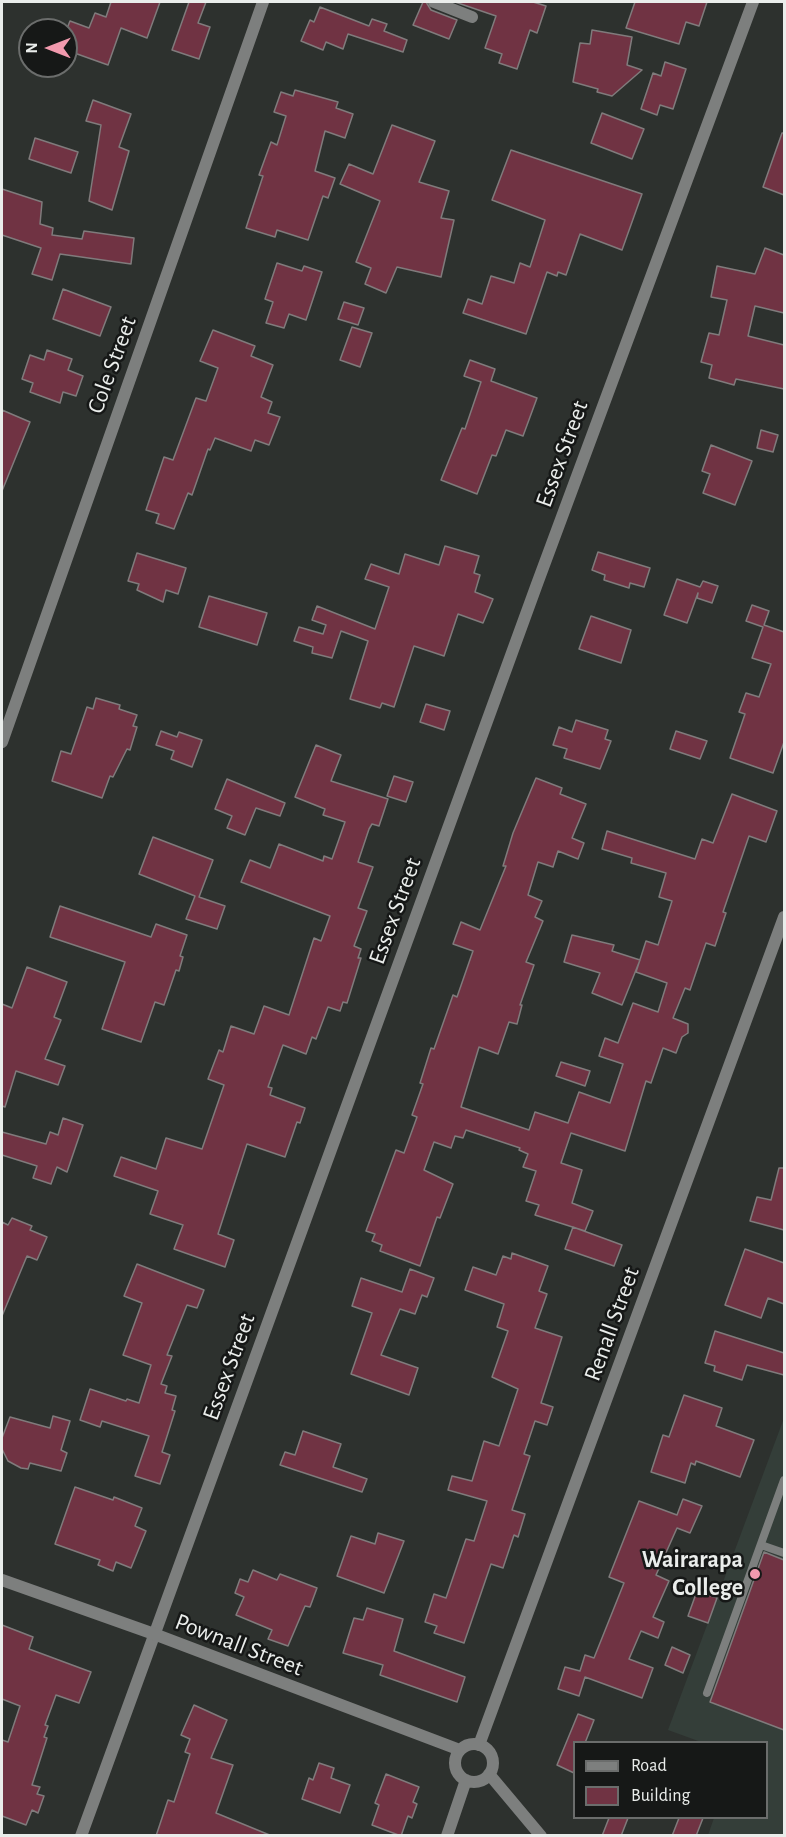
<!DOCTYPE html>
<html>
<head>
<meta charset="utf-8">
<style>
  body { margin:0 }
  #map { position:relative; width:786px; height:1837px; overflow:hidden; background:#2d312e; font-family:"Alegreya Sans",sans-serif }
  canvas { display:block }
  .frame { position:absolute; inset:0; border:3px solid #eaedeb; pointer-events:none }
  .legend { position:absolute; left:573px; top:1741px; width:195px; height:78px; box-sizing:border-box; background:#161817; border:2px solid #6b6d6c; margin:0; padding:8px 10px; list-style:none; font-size:18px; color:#eaedeb }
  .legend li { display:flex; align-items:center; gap:12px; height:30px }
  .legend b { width:30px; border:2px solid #6b6d6c }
  .north { position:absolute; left:18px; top:18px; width:60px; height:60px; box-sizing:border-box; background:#161817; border:2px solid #6b6d6c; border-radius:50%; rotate:270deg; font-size:16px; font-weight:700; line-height:24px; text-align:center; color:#eaedeb }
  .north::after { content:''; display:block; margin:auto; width:21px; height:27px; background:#f29aae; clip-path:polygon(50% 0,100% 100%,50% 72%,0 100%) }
</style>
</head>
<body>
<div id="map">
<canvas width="786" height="1837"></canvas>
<div class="frame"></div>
<ul class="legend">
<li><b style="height:8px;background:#7d7f7e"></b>Road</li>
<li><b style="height:16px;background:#703343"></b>Building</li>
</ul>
<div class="north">N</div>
</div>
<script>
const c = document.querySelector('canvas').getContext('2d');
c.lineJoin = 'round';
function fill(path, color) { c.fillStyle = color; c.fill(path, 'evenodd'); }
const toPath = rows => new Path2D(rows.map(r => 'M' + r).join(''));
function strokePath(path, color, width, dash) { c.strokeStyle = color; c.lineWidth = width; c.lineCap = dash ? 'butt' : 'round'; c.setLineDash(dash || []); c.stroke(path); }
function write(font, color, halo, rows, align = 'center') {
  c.font = font + ' "Alegreya Sans",sans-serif'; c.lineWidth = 5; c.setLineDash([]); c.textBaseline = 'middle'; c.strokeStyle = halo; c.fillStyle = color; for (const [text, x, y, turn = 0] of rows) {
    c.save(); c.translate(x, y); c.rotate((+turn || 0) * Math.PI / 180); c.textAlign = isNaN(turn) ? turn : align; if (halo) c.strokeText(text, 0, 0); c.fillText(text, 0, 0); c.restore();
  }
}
const built = toPath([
  [784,1418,784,1835,708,1835,714,1818,766,1818,766,1742,701,1742,668,1730]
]);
const building = toPath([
  [111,2,160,2,147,38,121,28,108,65,66,50,66,31,70,21,89,28,95,13,106,17,111,2],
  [189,2,206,2,198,23,210,27,199,59,172,50,189,2],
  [423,2,426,2,431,10,457,20,449,39,413,25,423,2],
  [455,2,533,2,546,6,537,33,530,30,517,69,499,63,502,54,485,48,496,16,455,2],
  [635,2,707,2,699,26,686,22,679,44,626,28,635,2],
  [320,7,369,26,372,19,387,24,384,31,407,40,403,52,348,34,343,49,326,42,323,50,301,41,310,20,314,22,320,7],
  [592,30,632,37,627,65,642,70,612,96,597,92,598,89,573,82,580,43,590,44,592,30],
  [665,62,686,69,673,109,660,105,657,115,641,109,653,73,661,76,665,62],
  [295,90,338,102,336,108,353,114,345,138,325,131,315,171,335,178,328,198,323,196,308,240,277,230,275,237,246,228,263,176,259,175,271,142,277,145,286,116,274,112,281,92,293,96,295,90],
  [93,100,131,114,119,147,129,151,112,210,89,201,101,125,86,121,93,100],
  [602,113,644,129,632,159,591,143,602,113],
  [392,125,435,141,419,182,449,191,441,218,454,220,441,277,397,267,386,293,365,284,371,268,356,262,380,201,340,184,349,164,373,174,392,125],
  [782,133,784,133,784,195,763,187,782,133],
  [35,138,78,152,71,173,29,159,35,138],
  [511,150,642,194,622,250,580,234,566,275,558,272,557,276,547,272,526,334,463,313,468,299,482,304,491,276,514,283,520,263,530,267,545,220,492,200,511,150],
  [2,189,42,202,40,224,53,228,52,235,82,239,84,231,134,238,131,264,60,254,52,280,32,274,41,248,2,235,2,189],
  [765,248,784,255,784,313,755,306,748,336,784,345,784,389,736,379,734,385,709,378,712,365,701,362,709,333,719,335,727,300,711,297,717,266,755,274,765,248],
  [277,263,302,271,304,266,322,272,306,320,289,314,284,328,266,323,273,302,265,299,277,263],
  [63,289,111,307,100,336,53,319,63,289],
  [344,302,364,308,358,325,338,319,344,302],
  [352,327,372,333,360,367,340,360,352,327],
  [213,330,255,346,251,356,273,365,261,397,272,402,268,413,280,417,269,445,255,440,251,451,215,438,210,450,208,449,192,495,188,493,174,529,156,523,159,514,146,510,164,457,173,460,196,398,206,401,218,368,200,361,213,330],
  [47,350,72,359,68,370,83,376,76,396,63,392,60,403,30,392,33,383,22,379,30,355,44,360,47,350],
  [470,360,495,369,491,381,537,398,523,436,506,430,496,456,492,455,477,494,441,480,462,428,465,429,481,382,464,376,470,360],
  [2,410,30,422,2,491,2,410],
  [761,430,778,435,773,452,757,448,761,430],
  [711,445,752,461,735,505,703,493,710,474,702,471,711,445],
  [445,546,479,556,474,573,480,575,475,592,493,599,483,623,458,614,444,656,414,646,394,707,382,703,380,708,350,699,368,641,341,631,332,658,312,653,313,647,294,641,299,627,323,634,326,625,312,620,317,606,375,629,389,587,365,579,371,564,399,574,405,554,439,565,445,546],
  [598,552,650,568,644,587,630,583,629,588,604,580,605,575,592,570,598,552],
  [137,553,186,568,178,594,166,590,163,602,137,590,139,584,128,581,137,553],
  [677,579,700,587,703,581,718,586,712,603,697,598,698,593,687,623,664,615,677,579],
  [209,596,267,613,257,645,199,627,209,596],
  [752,605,769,611,764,625,784,632,784,742,773,773,730,758,745,714,739,712,746,693,759,697,771,664,752,658,763,627,746,621,752,605],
  [591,616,631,630,621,663,579,649,591,616],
  [96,698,120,705,119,709,137,715,133,726,137,727,130,750,127,749,113,777,110,776,102,798,52,781,61,751,71,754,87,707,93,709,96,698],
  [426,704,450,711,444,730,420,722,426,704],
  [576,720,608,730,605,739,611,741,600,769,564,758,567,749,553,745,559,727,572,732,576,720],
  [161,731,177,737,179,732,202,740,192,767,171,759,174,751,156,745,161,731],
  [676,731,707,741,700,759,670,749,676,731],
  [316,745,341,755,331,781,388,799,379,826,372,824,369,829,358,862,373,867,358,908,367,911,354,946,361,949,358,958,361,958,347,1003,343,1002,340,1011,328,1007,316,1039,312,1037,306,1054,283,1045,268,1087,272,1088,270,1095,305,1108,300,1123,297,1122,285,1157,247,1144,218,1234,234,1240,225,1267,174,1249,183,1225,150,1214,158,1191,114,1176,121,1157,156,1169,166,1138,202,1149,224,1085,208,1079,219,1050,223,1052,231,1026,254,1034,264,1006,289,1015,314,938,321,941,330,916,241,882,250,860,270,868,279,844,323,861,324,856,332,859,345,822,323,815,325,809,295,797,316,745],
  [394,776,413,782,406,802,387,796,394,776],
  [536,778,562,788,560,794,586,804,572,838,584,843,578,859,558,851,553,867,538,862,528,895,542,901,535,917,543,921,526,962,534,965,520,1005,522,1005,517,1024,509,1022,498,1054,479,1047,461,1107,529,1130,535,1112,568,1123,579,1092,610,1103,623,1064,599,1056,605,1038,618,1043,633,1003,658,1012,667,983,636,972,646,941,658,945,672,901,659,897,666,873,631,863,632,858,602,849,607,831,695,859,702,839,713,843,732,794,777,811,766,842,749,836,723,912,726,913,715,946,706,943,690,990,685,988,673,1018,688,1024,688,1033,682,1037,676,1053,663,1048,651,1083,646,1081,625,1151,571,1133,561,1163,582,1170,572,1203,593,1211,585,1231,535,1215,539,1205,526,1201,536,1171,523,1167,528,1154,519,1150,520,1148,466,1130,463,1138,455,1136,451,1148,434,1142,424,1170,453,1184,440,1218,437,1217,420,1266,380,1251,382,1245,372,1241,375,1234,366,1231,396,1150,404,1153,417,1117,412,1115,423,1084,420,1083,431,1048,434,1049,453,995,457,997,473,951,453,944,461,922,480,930,506,866,503,866,513,833,536,778],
  [227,779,285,803,280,816,256,808,245,835,227,828,232,816,215,809,227,779],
  [153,837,213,860,199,897,225,906,217,929,186,919,195,896,139,874,153,837],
  [60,906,151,937,156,924,187,935,180,956,183,957,179,971,176,970,164,1005,155,1002,141,1042,102,1029,125,962,50,937,60,906],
  [572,935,614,945,612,951,640,960,622,1005,592,993,600,973,564,962,572,935],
  [27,967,67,982,54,1017,61,1020,45,1059,65,1066,58,1085,16,1071,5,1107,2,1106,2,1004,12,1008,27,967],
  [561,1062,590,1071,585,1086,556,1076,561,1062],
  [63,1118,83,1125,67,1172,57,1167,51,1184,33,1178,37,1166,2,1155,2,1132,46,1144,50,1132,58,1135,63,1118],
  [779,1168,784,1168,784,1230,750,1221,757,1197,771,1200,779,1168],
  [12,1218,32,1226,30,1230,47,1237,37,1260,27,1256,2,1316,2,1222,8,1225,12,1218],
  [573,1227,622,1245,614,1266,565,1249,573,1227],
  [745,1249,784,1263,784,1304,768,1298,761,1318,725,1305,745,1249],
  [512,1253,548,1266,539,1291,547,1294,535,1328,562,1337,541,1403,553,1407,547,1425,535,1421,524,1454,530,1456,512,1510,525,1514,518,1537,514,1535,503,1568,491,1564,464,1643,434,1633,437,1626,425,1622,434,1594,446,1598,466,1539,474,1541,487,1501,448,1490,452,1476,472,1481,484,1441,499,1446,518,1389,492,1377,508,1331,497,1327,504,1304,465,1290,473,1267,496,1275,503,1256,511,1259,512,1253],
  [137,1264,204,1290,197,1308,187,1305,167,1355,172,1356,161,1384,167,1386,165,1393,176,1396,172,1410,175,1411,162,1452,170,1455,160,1484,135,1476,149,1436,102,1421,100,1427,80,1420,90,1389,126,1401,127,1399,139,1403,151,1365,123,1355,142,1303,124,1296,137,1264],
  [410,1269,434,1278,427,1297,422,1295,415,1314,400,1309,381,1355,418,1368,409,1395,351,1374,372,1313,352,1306,361,1278,402,1292,410,1269],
  [715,1331,784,1353,784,1375,747,1365,742,1380,714,1371,715,1366,705,1363,715,1331],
  [684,1395,722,1408,716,1426,754,1440,740,1477,696,1461,695,1465,691,1463,685,1483,651,1472,663,1435,669,1437,684,1395],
  [53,1416,70,1421,61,1450,67,1453,61,1471,30,1463,28,1469,21,1468,8,1461,2,1449,2,1438,10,1417,50,1428,53,1416],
  [303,1431,341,1444,333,1467,367,1479,362,1492,280,1465,285,1452,295,1455,303,1431],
  [75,1487,113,1500,114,1497,142,1508,135,1526,146,1531,131,1568,116,1562,113,1571,98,1565,100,1560,55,1544,75,1487],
  [683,1499,702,1506,690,1533,677,1528,656,1575,669,1581,653,1617,664,1622,658,1638,641,1631,629,1659,653,1668,642,1698,585,1677,579,1696,558,1689,565,1667,580,1671,585,1655,594,1658,624,1583,609,1577,639,1501,677,1515,683,1499],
  [378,1533,404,1541,384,1593,337,1576,351,1536,375,1544,378,1533],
  [764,1552,784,1560,784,1730,710,1702,764,1552],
  [253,1570,277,1580,280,1574,317,1588,310,1607,305,1606,288,1646,268,1639,272,1630,236,1615,244,1597,235,1593,240,1579,248,1582,253,1570],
  [697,1591,717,1598,708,1623,688,1616,697,1591],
  [367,1608,403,1619,394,1651,465,1677,457,1702,380,1675,383,1665,343,1653,354,1618,363,1620,367,1608],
  [2,1625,33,1637,29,1649,91,1672,79,1703,56,1695,45,1725,48,1726,44,1737,47,1738,32,1785,40,1787,37,1794,44,1796,38,1813,32,1810,26,1825,2,1816,2,1740,8,1742,20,1706,2,1699,2,1625],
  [672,1647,690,1655,683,1673,665,1665,672,1647],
  [194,1705,227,1720,211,1758,233,1765,216,1813,272,1836,156,1836,168,1800,174,1802,190,1754,185,1752,190,1739,181,1735,194,1705],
  [578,1714,594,1720,585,1743,574,1743,574,1773,557,1765,578,1714],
  [319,1763,334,1768,331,1778,350,1785,340,1813,302,1799,309,1778,313,1780,319,1763],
  [386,1774,419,1787,413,1802,417,1804,412,1818,408,1816,401,1836,372,1825,379,1805,375,1803,386,1774],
  [609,1818,628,1818,621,1836,602,1836,609,1818],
  [679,1818,703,1818,696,1836,672,1836,679,1818]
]);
const service = toPath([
  [761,1545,784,1553],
  [707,1693,784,1480]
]);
const minor = toPath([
  [434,2,472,17],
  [2,742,263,2],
  [81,1836,537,584,753,2]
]);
const tertiary = toPath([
  [2,1580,154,1634,460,1750],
  '455 1763a19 19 0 1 1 38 0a19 19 0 1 1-38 0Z',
  [479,1745,784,917],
  [489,1774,541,1836],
  [447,1836,466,1780]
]);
const markers = [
  [755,1574,6,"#f29aae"]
];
const streetNames = [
  ["Cole Street",112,365,-70],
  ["Essex Street",562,454,-70],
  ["Essex Street",395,911,-70],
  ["Renall Street",612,1324,-70],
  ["Essex Street",229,1367,-70],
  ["Pownall Street",239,1645,21]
];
const poiNames = [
  ["Wairarapa",743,1560],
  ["College",743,1588]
];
fill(built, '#343e39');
fill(building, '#703343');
strokePath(building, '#807b7c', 1.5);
strokePath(service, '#7d7f7e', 8);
strokePath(minor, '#7d7f7e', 12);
strokePath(tertiary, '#7d7f7e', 12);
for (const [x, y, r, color] of markers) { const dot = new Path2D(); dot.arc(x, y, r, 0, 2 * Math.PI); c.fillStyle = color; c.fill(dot); strokePath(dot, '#161817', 2); }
write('24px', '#eaedeb', '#161817', streetNames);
write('bold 24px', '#eaedeb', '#161817', poiNames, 'right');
</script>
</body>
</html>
